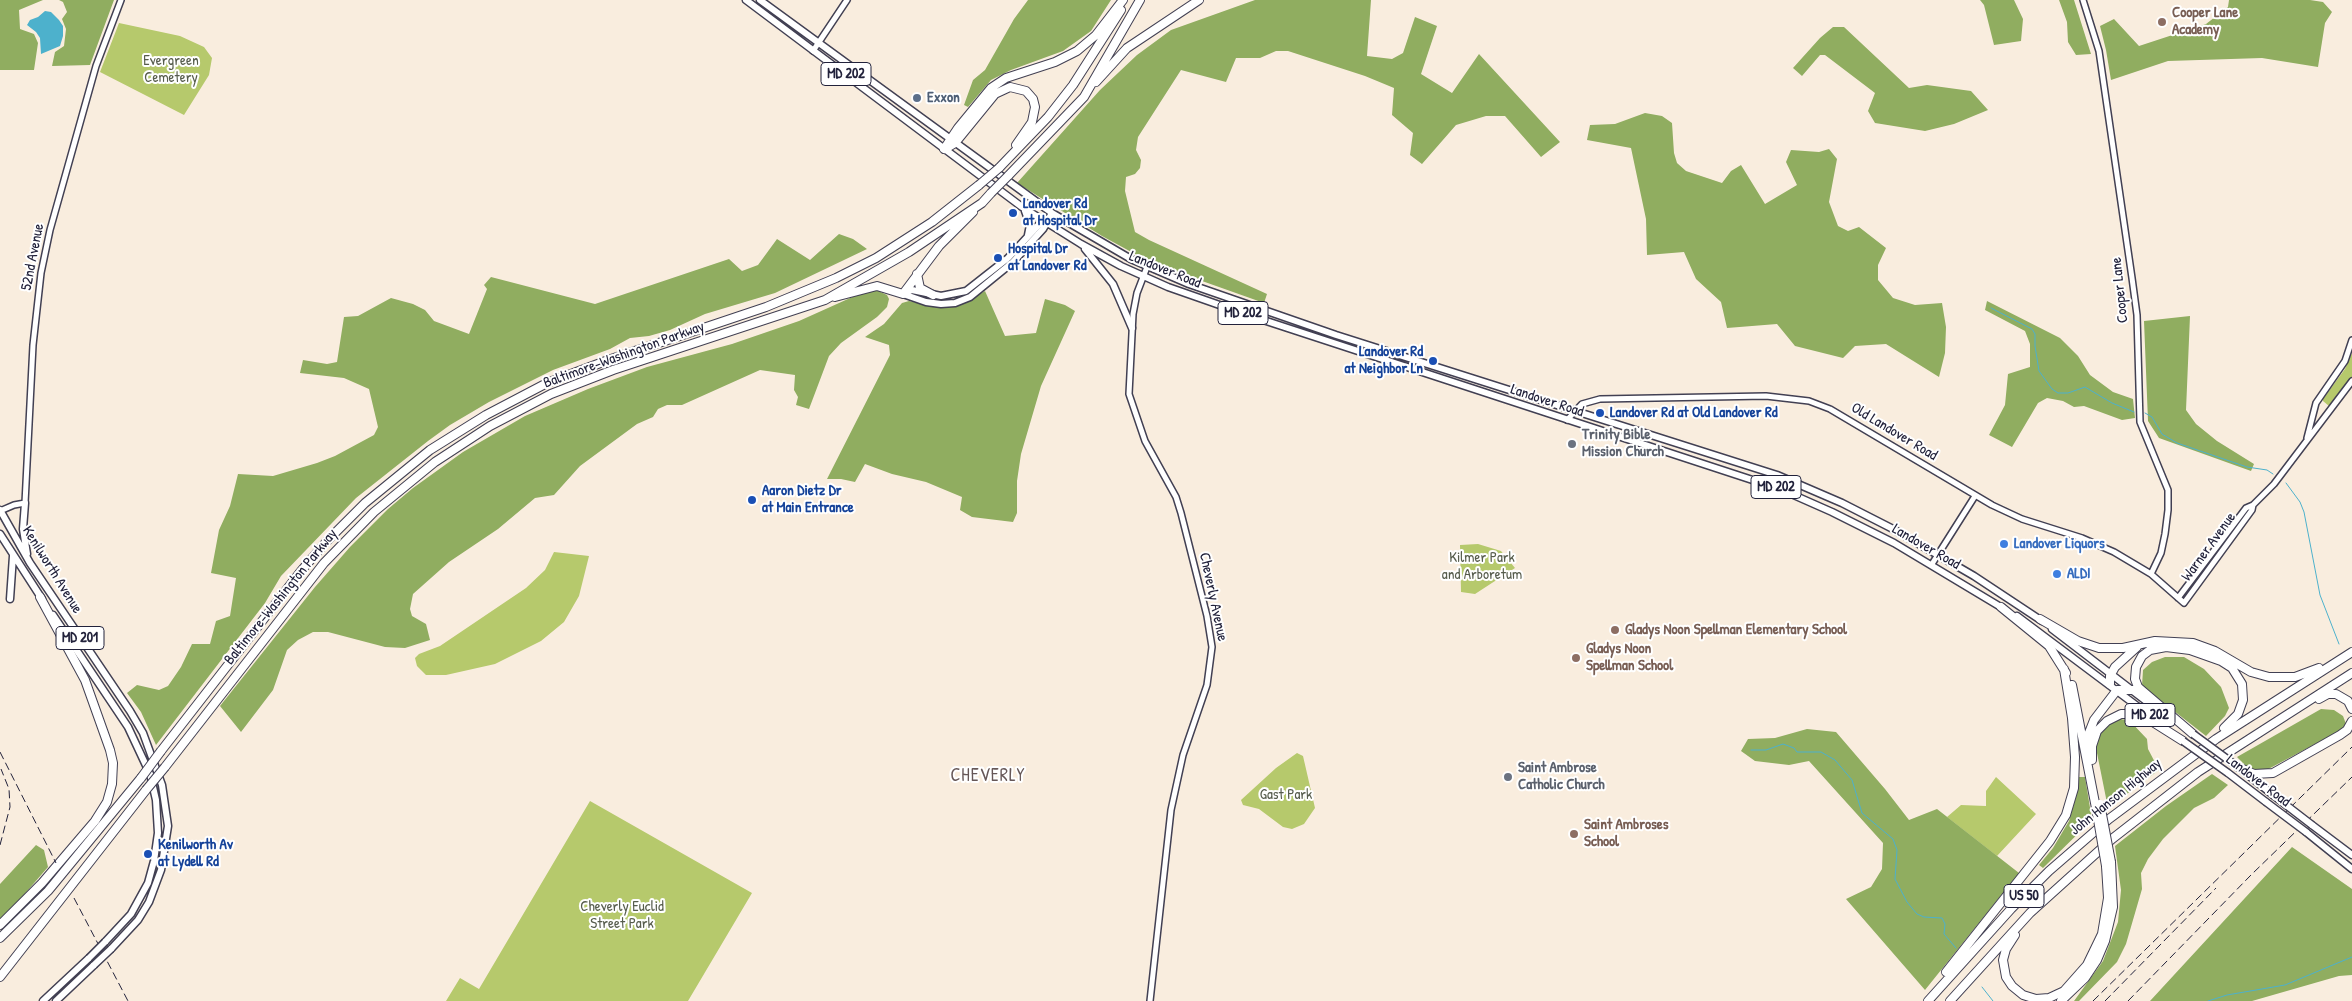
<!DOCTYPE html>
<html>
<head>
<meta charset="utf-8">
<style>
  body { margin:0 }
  canvas { display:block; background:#f9edde }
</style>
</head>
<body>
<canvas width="2352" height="1001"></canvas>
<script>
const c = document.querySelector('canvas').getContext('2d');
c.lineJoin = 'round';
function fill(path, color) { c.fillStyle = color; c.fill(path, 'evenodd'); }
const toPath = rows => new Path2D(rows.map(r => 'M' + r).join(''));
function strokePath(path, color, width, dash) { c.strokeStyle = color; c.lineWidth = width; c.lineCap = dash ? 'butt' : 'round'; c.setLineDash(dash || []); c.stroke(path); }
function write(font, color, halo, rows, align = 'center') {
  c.font = font + ' "Patrick Hand",sans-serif'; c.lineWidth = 4; c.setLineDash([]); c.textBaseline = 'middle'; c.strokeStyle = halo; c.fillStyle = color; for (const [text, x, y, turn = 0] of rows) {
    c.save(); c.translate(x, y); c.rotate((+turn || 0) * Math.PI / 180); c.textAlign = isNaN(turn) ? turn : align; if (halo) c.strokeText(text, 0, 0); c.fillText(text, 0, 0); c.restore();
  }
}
const green = toPath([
  [119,23,180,36,204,47,212,58,209,75,184,115,100,72],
  [2352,353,2352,377,2329,406,2323,401,2323,399,2345,369],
  [1478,544,1501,551,1515,568,1475,594,1461,592,1460,545],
  [554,552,589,556,579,596,564,622,541,641,495,664,446,675,426,675,417,666,415,658,419,654,440,646,526,588,545,570],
  [1297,753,1303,756,1315,808,1304,824,1292,829,1283,827,1259,809,1243,805,1241,800,1276,768],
  [1996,777,2036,814,1997,856,1947,817,1961,805,1986,806,1986,791],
  [590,801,752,893,688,1001,446,1001,460,978,479,989]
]);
const forest = toPath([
  [0,0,43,0,19,10,20,29,34,34,38,43,34,70,0,70],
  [59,0,114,0,90,65,52,66,55,52,64,46,66,29,62,19,67,12,63,2],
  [1028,0,1111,0,1091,31,1063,51,1011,70,991,80,968,107,964,105,973,80,985,70,1014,19],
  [1255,0,1371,0,1367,56,1392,59,1403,53,1415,17,1437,26,1421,74,1452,93,1479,54,1560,142,1541,157,1505,116,1486,116,1456,125,1422,164,1410,155,1413,133,1392,115,1394,88,1365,76,1288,51,1276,51,1260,58,1236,58,1226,82,1181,70,1138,137,1136,150,1141,160,1140,168,1135,174,1126,177,1125,191,1135,232,1149,240,1267,294,1264,303,1188,276,1135,254,1102,236,1017,183,1100,90,1137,55,1171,30],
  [1980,0,2014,0,2023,19,2021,41,1994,45,1984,5],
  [2059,0,2074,0,2091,54,2076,55,2068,42,2067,22],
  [2229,0,2310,0,2323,2,2332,12,2325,23,2318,67,2262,58,2168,61,2111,80,2106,50,2100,26,2114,19,2139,46,2206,24,2228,7],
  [1833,27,1844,27,1909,88,1927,85,1971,91,1988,110,1954,124,1925,131,1875,123,1868,111,1875,93,1825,55,1820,55,1802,76,1793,68,1820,38],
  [1645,113,1662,116,1672,123,1674,153,1677,163,1686,171,1722,183,1731,171,1741,165,1765,204,1797,185,1786,162,1791,150,1819,152,1829,149,1837,159,1829,202,1838,226,1848,231,1859,227,1886,248,1878,265,1878,280,1893,298,1915,305,1942,303,1946,327,1945,353,1939,377,1886,344,1855,346,1843,358,1795,346,1777,324,1727,328,1721,302,1696,279,1684,252,1647,255,1646,219,1631,148,1587,140,1590,125,1615,124],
  [839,234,853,239,867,249,775,293,705,314,670,330,649,336,630,338,610,349,553,370,489,402,450,425,428,441,356,498,281,576,265,603,156,745,141,712,127,693,137,685,159,690,168,686,181,667,192,644,210,644,216,621,230,616,236,578,211,573,219,530,230,506,238,474,273,476,317,463,335,456,374,435,378,427,369,389,344,378,300,373,303,360,327,364,337,362,344,317,358,316,391,298,413,304,425,310,434,321,469,334,487,289,484,285,491,277,595,304,729,259,742,271,758,265,777,239,810,260],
  [874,289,887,295,889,299,887,307,877,317,841,343,829,356,809,409,796,405,798,397,794,390,795,375,760,370,682,405,667,405,658,409,653,417,637,424,580,466,554,495,535,498,498,529,449,562,413,594,410,609,412,616,426,624,430,640,405,648,385,647,328,632,313,632,298,640,287,650,273,690,241,732,220,706,315,587,350,547,388,509,413,488,463,452,525,416,588,389,647,367,732,344,799,321,868,290],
  [985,291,1005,336,1036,333,1045,299,1065,305,1075,311,1041,386,1021,454,1017,481,1017,513,1013,522,972,517,960,510,962,497,926,482,892,474,865,464,855,482,841,479,827,479,890,355,889,345,865,337,884,324,902,303,909,301,934,307,950,307,968,301],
  [1987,301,2060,338,2078,356,2090,375,2113,392,2133,399,2135,418,2122,420,2084,406,2074,407,2063,401,2047,398,2038,403,2012,447,1989,435,2005,405,2008,374,2030,367,2030,344,2025,331,1985,310],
  [2190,316,2186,410,2196,424,2217,441,2254,464,2251,471,2159,438,2148,421,2144,321],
  [2165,657,2184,657,2204,669,2221,687,2229,708,2225,716,2206,736,2142,686,2143,670,2152,662],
  [2321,709,2334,710,2343,716,2346,724,2341,730,2261,773,2248,768,2237,757],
  [2119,719,2129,720,2147,739,2148,749,2159,770,2108,808,2096,748,2100,734,2107,724],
  [1807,729,1836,732,1885,789,1909,820,1937,809,2019,873,1925,990,1846,899,1871,887,1882,869,1883,843,1809,761,1789,765,1755,761,1741,751,1748,739,1775,738],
  [2212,774,2228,785,2214,798,2194,808,2163,839,2148,859,2141,873,2142,889,2126,944,2117,962,2079,1001,2074,1001,2103,961,2118,922,2121,890,2115,846,2166,806],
  [2079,777,2085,777,2092,820,2043,868,2039,865,2053,848,2069,821,2076,797],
  [36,845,44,850,48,867,22,897,0,919,0,884],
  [2292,847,2352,889,2352,975,2339,976,2252,1001,2150,1001]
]);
const water = toPath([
  [45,11,51,12,59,20,63,26,63,36,60,46,41,54,40,38,36,32,27,25,30,20,38,17]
]);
const stream = toPath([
  [1991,308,2032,329,2035,334,2035,346,2039,371,2052,389,2058,393,2068,393,2085,387,2112,403,2134,412],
  [2145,413,2152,417,2162,434,2177,443,2247,467,2267,470,2273,474],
  [2286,483,2300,502,2304,512,2320,595,2339,644],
  [1751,750,1766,750,1783,744,1794,748,1797,752,1821,752,1835,760,1852,780,1862,813,1893,839,1897,850,1895,879,1907,902,1917,914,1924,917,1942,918,1945,924,1944,934,1956,948],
  [1982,987,1993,1001],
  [2208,1001,2227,995,2285,985,2352,957]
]);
const minor = toPath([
  [2083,0,2099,51,2132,278,2137,315,2140,422,2168,490,2168,510,2165,534,2161,553,2151,574],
  [813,51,847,0],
  [1147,267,1137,293,1133,314,1129,394,1145,441,1176,497,1181,513,1207,616,1212,647,1207,685,1183,755,1171,810,1150,1001],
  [1567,420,1582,404,1600,399,1766,396,1809,401,1830,409,1992,505,2022,519,2082,538,2114,552,2151,574,2184,603,2252,510,2253,505],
  [2307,438,2316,403,2345,361,2352,340],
  [0,511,14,505,25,503,33,345,41,273,50,230,96,66,121,0],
  [1932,564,1975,496],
  [2178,598,2246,508,2253,505,2274,484,2352,381]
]);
const major = toPath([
  [746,0,1022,207,1081,244,1121,266,1168,287,1251,316,1780,489,1832,512,1894,543,2004,609],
  [760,0,1052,213,1131,259,1189,284,1336,335,1777,475,1842,503,1893,529,1974,576,2042,621],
  [1025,211,1030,225,1028,235],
  [1085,249,1113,284,1132,328],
  [904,293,912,290,941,296,966,291,1008,258,1044,219],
  [903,294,926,302,941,304,955,303,970,297,1013,262,1043,229,1052,213],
  [25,503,23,529,27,554],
  [0,510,30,563,130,711,143,733,162,785,168,826,161,870,149,902,138,920,111,949],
  [0,534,42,599],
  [10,599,13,556],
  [53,615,128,727,150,774,156,800,158,833,154,861,148,883,131,914,105,942],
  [2017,616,2161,724],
  [2052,629,2167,717],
  [2243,771,2273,795],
  [2228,773,2266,802],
  [2312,825,2352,855],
  [2306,832,2352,869],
  [43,1001,89,958],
  [56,1001,94,965]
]);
const highway = toPath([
  [1096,82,1127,48,1199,0],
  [944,149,958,128,991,88,1006,78,1055,62,1077,51,1096,35,1123,0],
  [945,149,955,143,995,94,1010,87,1026,91,1033,99,1035,107,1032,122,1016,145],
  [999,168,1048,117,1073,85,1121,10],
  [1008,176,1084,97,1140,0],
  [917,274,920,288,933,295],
  [835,297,877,286,903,294,939,246,973,212],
  [2001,607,2049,646,2066,673],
  [2040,619,2078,641,2099,648,2123,648,2155,641,2193,643,2215,651,2251,672,2269,677,2295,677,2319,668],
  [2110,684,2110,676,2115,667,2137,647],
  [2072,685,2096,808],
  [2319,699,2328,694,2336,694,2348,701,2352,709],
  [2193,734,2138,687,2135,679,2136,667,2142,656,2150,650,2166,647,2190,650,2221,661,2232,668,2242,684,2243,700,2238,714,2224,728],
  [2085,743,2094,720,2117,690,2133,690],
  [161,751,301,571,327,541,365,503,430,450,486,415,547,383,611,359,766,307,836,278,876,258,932,222,979,185],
  [2092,760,2092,746,2097,731,2107,721,2121,714,2134,714,2145,717,2183,741],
  [165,767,324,563,374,512,435,462,490,426,551,394,613,370,825,300,909,252,982,203,991,193],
  [2238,767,2254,774,2273,773,2340,735,2347,730,2352,721],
  [0,925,42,883,95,821,107,802,112,784,113,763,110,750,85,680,40,597],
  [2015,935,2006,949,2003,960,2006,977,2012,986,2023,995,2036,999,2049,998,2064,991,2087,965,2102,934,2108,898,2106,866],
  [0,938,48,891,141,778],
  [1946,972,2050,841,2066,815,2074,788,2075,757,2072,718,2064,669],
  [0,977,146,790],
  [1928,1001,2011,909,2049,871,2109,819,2216,739,2352,652],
  [1950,1001,2030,913,2112,839,2198,772,2352,673],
  [2061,1001,2085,978,2097,960,2105,941,2113,907,2111,862]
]);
const rail = toPath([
  [0,752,56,863],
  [0,845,10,807,9,789,1,769],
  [74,898,128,1001],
  [2093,1001,2352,747],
  [2105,1001,2216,888],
  [2128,1001,2251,875,2352,777]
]);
const majorBridge = toPath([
  [2193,734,2238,767],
  [2183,741,2228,773],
  [2273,795,2312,825],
  [2266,802,2306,832],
  [89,958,105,942],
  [94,965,111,949]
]);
const highwayBridge = toPath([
  [979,185,999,168],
  [991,193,1008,176],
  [141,778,161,751],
  [146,790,165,767],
  [2100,804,2111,862],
  [2096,808,2106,866]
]);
const markers = [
  [2162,22,5,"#8d6e63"],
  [917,98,5,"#5c6f8a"],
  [1013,213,5,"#1a4fb4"],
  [998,258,5,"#1a4fb4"],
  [1433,361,5,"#1a4fb4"],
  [1600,413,5,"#1a4fb4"],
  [1572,444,5,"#6b7280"],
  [752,500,5,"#1a4fb4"],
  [2004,544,5,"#3f7fe0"],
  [2057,574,5,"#3f7fe0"],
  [1615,630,5,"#8d6e63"],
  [1576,658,5,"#8d6e63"],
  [1508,777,5,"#6b7280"],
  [1574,834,5,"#8d6e63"],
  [148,854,5,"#1a4fb4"]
];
const shields = [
  [846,74,50],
  [1243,313,50],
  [1776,487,50],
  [80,638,48],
  [2150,715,50],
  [2024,896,40]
];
const shieldNames = [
  ["MD 202",846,74],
  ["MD 202",1243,313],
  ["MD 202",1776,487],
  ["MD 201",80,638],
  ["MD 202",2150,715],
  ["US 50",2024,896]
];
const educationNames = [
  ["Cooper Lane",2172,13],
  ["Academy",2172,30],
  ["Gladys Noon Spellman Elementary School",1625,630],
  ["Gladys Noon",1586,649],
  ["Spellman School",1586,666],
  ["Saint Ambroses",1584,825],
  ["School",1584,842]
];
const parkNames = [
  ["Evergreen",171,61],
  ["Cemetery",171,78],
  ["Kilmer Park",1482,558],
  ["and Arboretum",1482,575],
  ["Gast Park",1286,795],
  ["Cheverly Euclid",622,907],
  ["Street Park",622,924]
];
const serviceNames = [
  ["Exxon",927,98]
];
const transitNames = [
  ["Landover Rd",1023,204],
  ["at Hospital Dr",1023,221],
  ["Hospital Dr",1008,249],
  ["at Landover Rd",1008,266],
  ["Landover Rd",1423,352,"right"],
  ["at Neighbor Ln",1423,369,"right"],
  ["Landover Rd at Old Landover Rd",1610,413],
  ["Aaron Dietz Dr",762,491],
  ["at Main Entrance",762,508],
  ["Kenilworth Av",158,845],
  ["at Lydell Rd",158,862]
];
const streetNames = [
  ["52nd Avenue",33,257,-79],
  ["Landover Road",1165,270,22],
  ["Cooper Lane",2120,290,-96],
  ["Baltimore-Washington Parkway",624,355,-20],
  ["Landover Road",1547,401,18],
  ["Old Landover Road",1894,432,31],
  ["Landover Road",1926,547,30],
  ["Warner Avenue",2209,547,-54],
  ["Kenilworth Avenue",52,570,58],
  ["Baltimore-Washington Parkway",281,597,-51],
  ["Cheverly Avenue",1213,597,78],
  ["Landover Road",2258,781,37],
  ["John Hanson Highway",2116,797,-39]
];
const worshipNames = [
  ["Trinity Bible",1582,435],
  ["Mission Church",1582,452],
  ["Saint Ambrose",1518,768],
  ["Catholic Church",1518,785]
];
const shopNames = [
  ["Landover Liquors",2014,544],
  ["ALDI",2067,574]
];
const quarterNames = [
  ["CHEVERLY",988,776]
];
fill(green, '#b6c96c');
fill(forest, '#90ad60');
fill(water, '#4db1cc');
strokePath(stream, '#4db1cc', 1);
strokePath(minor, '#424053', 8);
strokePath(major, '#424053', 9);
strokePath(highway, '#424053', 10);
strokePath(minor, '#fff', 5);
strokePath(major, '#fff', 6);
strokePath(highway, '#fff', 8);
strokePath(rail, '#22223b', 1, [8, 4]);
strokePath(majorBridge, '#424053', 9, []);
strokePath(highwayBridge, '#424053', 10, []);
strokePath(majorBridge, '#fff', 6);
strokePath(highwayBridge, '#fff', 8);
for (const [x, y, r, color] of markers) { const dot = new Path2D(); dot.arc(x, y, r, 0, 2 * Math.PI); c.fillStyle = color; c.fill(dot); strokePath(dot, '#fff', 2); }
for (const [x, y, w] of shields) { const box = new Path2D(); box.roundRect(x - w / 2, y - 11.5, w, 23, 4); c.fillStyle = '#fff'; c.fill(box); strokePath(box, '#22223b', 1); }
write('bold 14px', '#22223b', null, shieldNames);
write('bold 15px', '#785e54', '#fff', educationNames, 'left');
write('15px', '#565c4c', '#fff', parkNames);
write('bold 15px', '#4e5e75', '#fff', serviceNames, 'left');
write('bold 15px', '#164399', '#fff', transitNames, 'left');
write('15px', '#22223b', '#fff', streetNames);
write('bold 15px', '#5b616d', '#fff', worshipNames, 'left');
write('bold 15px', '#366cbe', '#fff', shopNames, 'left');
c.letterSpacing = '1px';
write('18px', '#665757', '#fff', quarterNames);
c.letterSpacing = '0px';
</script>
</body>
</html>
